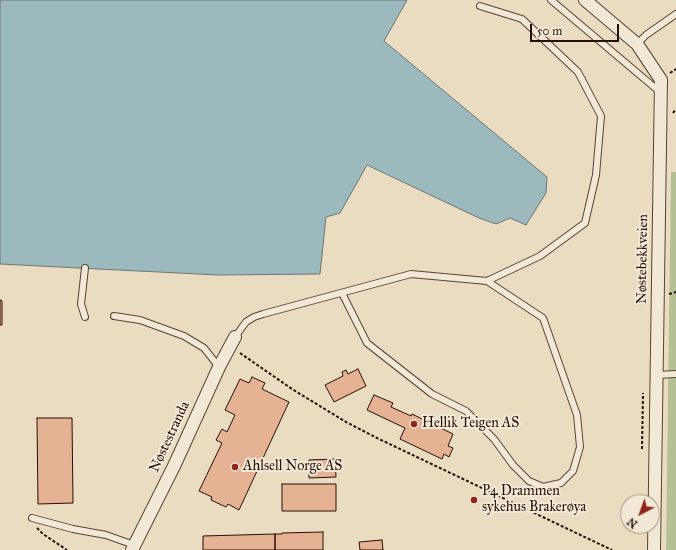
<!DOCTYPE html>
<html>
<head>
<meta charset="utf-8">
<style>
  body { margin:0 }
  #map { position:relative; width:676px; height:550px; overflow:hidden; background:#e9dcc0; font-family:"IM FELL Great Primer",serif }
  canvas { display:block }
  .north { position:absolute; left:620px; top:494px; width:40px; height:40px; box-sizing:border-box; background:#f1e8d6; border:1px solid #a09183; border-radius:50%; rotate:221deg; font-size:11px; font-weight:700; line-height:16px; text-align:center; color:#270f06 }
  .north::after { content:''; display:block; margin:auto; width:14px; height:18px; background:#8f2418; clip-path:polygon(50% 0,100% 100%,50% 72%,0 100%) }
  .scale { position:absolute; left:530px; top:24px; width:89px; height:18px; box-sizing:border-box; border:2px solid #270f06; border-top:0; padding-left:5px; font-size:12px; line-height:14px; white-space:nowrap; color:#270f06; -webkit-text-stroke:3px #f1e8d6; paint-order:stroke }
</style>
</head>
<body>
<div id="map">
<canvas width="676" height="550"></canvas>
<div class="north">N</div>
<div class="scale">50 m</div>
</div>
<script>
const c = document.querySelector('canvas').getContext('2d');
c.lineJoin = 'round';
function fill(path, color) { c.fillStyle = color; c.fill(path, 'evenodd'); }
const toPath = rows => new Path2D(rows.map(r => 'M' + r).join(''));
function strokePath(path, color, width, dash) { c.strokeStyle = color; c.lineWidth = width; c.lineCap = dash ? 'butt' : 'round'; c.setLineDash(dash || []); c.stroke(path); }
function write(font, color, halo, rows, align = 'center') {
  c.font = font + ' "IM FELL Great Primer",serif'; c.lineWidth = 4; c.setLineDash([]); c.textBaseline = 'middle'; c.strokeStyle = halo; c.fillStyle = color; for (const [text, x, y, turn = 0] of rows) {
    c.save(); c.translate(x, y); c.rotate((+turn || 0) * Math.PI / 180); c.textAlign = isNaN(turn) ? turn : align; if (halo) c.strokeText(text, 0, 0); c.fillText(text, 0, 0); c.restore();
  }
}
const green = toPath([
  [671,172,676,172,676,550,666,550]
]);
const water = toPath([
  [0,0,407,0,384,41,547,177,546,193,526,225,510,218,496,224,479,218,367,165,340,213,326,217,320,274,218,275,0,264,0,0]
]);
const building = toPath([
  [0,300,2,301,2,325,0,325,0,300],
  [358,369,366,386,334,402,325,385,343,376,342,372,346,370,348,374,358,369],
  [252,377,265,383,262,389,289,402,239,510,228,504,226,507,211,500,212,497,199,491,222,443,216,440,222,429,227,432,235,415,225,410,240,379,249,383,252,377],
  [374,395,393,403,391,407,411,416,412,414,453,434,448,446,453,448,449,457,444,454,442,459,400,439,405,428,367,410,374,395],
  [37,418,72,418,73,503,38,504,37,418],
  [335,459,336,477,309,478,309,460,335,459],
  [282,484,336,484,336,511,282,511,282,484],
  [323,532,323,550,275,550,275,534,282,534,282,533,323,532],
  [275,534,275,550,203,550,203,536,275,534],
  [382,540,383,550,360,550,359,542,382,540]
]);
const path = toPath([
  [670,73,676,69],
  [673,113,676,109],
  [669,294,676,292],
  [240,353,292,389,346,422,377,438,612,550],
  [642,449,643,393],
  [37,528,43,534,67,550]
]);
const lane = toPath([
  [551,0,660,92],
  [637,44,646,35,676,14],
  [342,293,367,343,432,394,466,411,494,439,513,465,529,481,543,487,561,483,573,471,580,447,577,415,543,318,487,281],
  [114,316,140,320,184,336,204,348,219,367],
  [85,317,81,304,85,268],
  [235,337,246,322,254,317,263,314,411,274,487,281,540,256,585,223,596,175,601,116,578,72,522,19,480,6],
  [657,375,676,374],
  [32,518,73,529,106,535,134,545]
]);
const street = toPath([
  [585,0,637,44,661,80,654,550],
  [132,550,175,464,219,367,235,337]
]);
const markers = [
  [414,424,4,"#8f2418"],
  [235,467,4,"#8f2418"],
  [474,500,4,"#8f2418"]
];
const streetNames = [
  ["Nøstebekkveien",643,259,-89],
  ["Nøstestranda",170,437,-65]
];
const poiNames = [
  ["Hellik Teigen AS",422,424],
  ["Ahlsell Norge AS",243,467],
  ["P4 Drammen",482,492],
  ["sykehus Brakerøya",482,508]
];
fill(green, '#b4c195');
fill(water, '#9cb9bd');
strokePath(water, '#6d7574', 1);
fill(building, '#e5b394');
strokePath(building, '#270f06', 1);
strokePath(lane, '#584234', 8);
strokePath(street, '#584234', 14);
strokePath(path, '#270f06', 2, [3, 2]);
strokePath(lane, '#f1e8d6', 6);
strokePath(street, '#f1e8d6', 12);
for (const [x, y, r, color] of markers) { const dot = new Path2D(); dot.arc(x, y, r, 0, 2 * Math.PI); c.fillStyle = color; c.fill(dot); strokePath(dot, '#f1e8d6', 1.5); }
write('14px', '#270f06', '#f1e8d6', streetNames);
write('14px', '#270f06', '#f1e8d6', poiNames, 'left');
</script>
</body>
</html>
